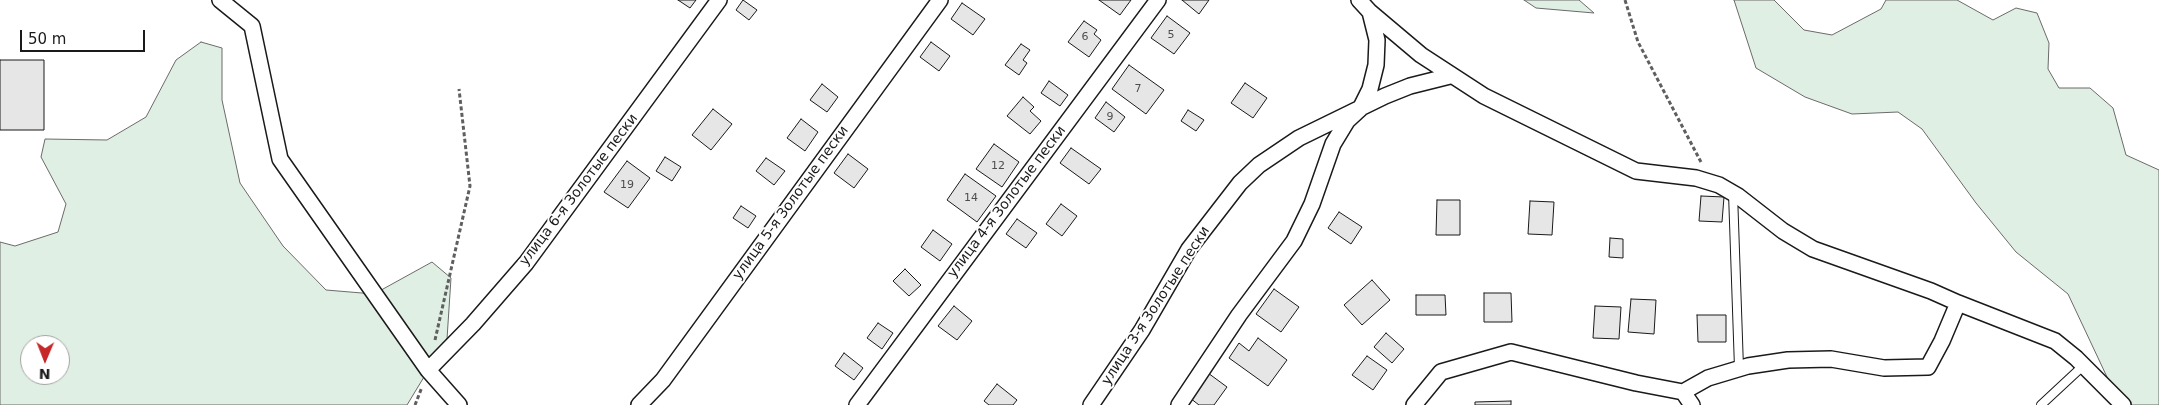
<!DOCTYPE html>
<html>
<head>
<meta charset="utf-8">
<style>
  body { margin:0 }
  #map { position:relative; width:2159px; height:405px; overflow:hidden; background:#fff; font-family:"DejaVu Sans",sans-serif }
  canvas { display:block }
  .north { position:absolute; left:20px; top:335px; width:50px; height:50px; box-sizing:border-box; background:#fff; border:1px solid #a3a3a3; border-radius:50%; rotate:181deg; font-size:14px; font-weight:700; line-height:20px; text-align:center; color:#1a1a1a }
  .north::after { content:''; display:block; margin:auto; width:18px; height:22px; background:#c62828; clip-path:polygon(50% 0,100% 100%,50% 72%,0 100%) }
  .scale { position:absolute; left:20px; top:30px; width:125px; height:22px; box-sizing:border-box; border:2px solid #1a1a1a; border-top:0; padding-left:6px; font-size:15px; line-height:18px; white-space:nowrap; color:#1a1a1a; -webkit-text-stroke:4px #fff; paint-order:stroke }
</style>
</head>
<body>
<div id="map">
<canvas width="2159" height="405"></canvas>
<div class="north">N</div>
<div class="scale">50 m</div>
</div>
<script>
const c = document.querySelector('canvas').getContext('2d');
c.lineJoin = 'round';
function fill(path, color) { c.fillStyle = color; c.fill(path, 'evenodd'); }
const toPath = rows => new Path2D(rows.map(r => 'M' + r).join(''));
function strokePath(path, color, width, dash) { c.strokeStyle = color; c.lineWidth = width; c.lineCap = dash ? 'butt' : 'round'; c.setLineDash(dash || []); c.stroke(path); }
function write(font, color, halo, rows, align = 'center') {
  c.font = font + ' "DejaVu Sans",sans-serif'; c.lineWidth = 4; c.setLineDash([]); c.textBaseline = 'middle'; c.strokeStyle = halo; c.fillStyle = color; for (const [text, x, y, turn = 0] of rows) {
    c.save(); c.translate(x, y); c.rotate((+turn || 0) * Math.PI / 180); c.textAlign = isNaN(turn) ? turn : align; if (halo) c.strokeText(text, 0, 0); c.fillText(text, 0, 0); c.restore();
  }
}
const green = toPath([
  [1524,0,1579,0,1594,13,1536,8,1524,0],
  [1734,0,1774,0,1804,30,1832,35,1881,9,1886,0,1957,0,1993,20,2016,8,2037,13,2049,43,2048,69,2059,88,2090,88,2113,108,2126,155,2159,170,2159,405,2131,405,2107,377,2068,294,2016,252,1976,203,1922,129,1898,112,1852,114,1805,97,1756,68,1734,0],
  [201,42,222,48,222,100,240,183,283,246,326,290,374,294,432,262,451,278,447,339,407,405,0,405,0,242,15,246,58,232,66,204,41,157,45,139,107,140,146,117,176,60,201,42],
  [30,345,60,345,60,375,30,375,30,345]
]);
const building = toPath([
  [678,0,696,0,690,8,678,0],
  [743,0,757,10,749,20,736,10,743,0],
  [1099,0,1131,0,1120,15,1099,0],
  [1182,0,1209,0,1199,14,1182,0],
  [962,3,985,19,973,35,951,19,962,3],
  [1167,16,1190,33,1174,54,1151,38,1167,16],
  [1084,21,1097,30,1094,34,1101,40,1089,57,1068,42,1084,21],
  [931,42,950,56,939,71,920,57,931,42],
  [1021,44,1030,50,1023,60,1027,63,1019,75,1005,65,1021,44],
  [0,60,44,60,44,130,0,130,0,60],
  [1129,65,1164,90,1146,114,1112,89,1129,65],
  [1049,81,1068,95,1060,106,1041,93,1049,81],
  [1245,83,1267,98,1253,118,1231,103,1245,83],
  [822,84,838,97,827,112,810,100,822,84],
  [1023,97,1034,107,1030,111,1041,121,1030,134,1007,116,1023,97],
  [1106,102,1125,117,1114,132,1095,118,1106,102],
  [713,109,732,124,711,150,692,135,713,109],
  [1188,110,1204,120,1196,131,1181,121,1188,110],
  [801,119,818,132,805,151,787,138,801,119],
  [994,144,1019,162,1002,187,976,169,994,144],
  [1071,148,1101,169,1089,184,1060,163,1071,148],
  [848,154,868,169,854,188,834,173,848,154],
  [665,157,681,167,672,181,656,171,665,157],
  [766,158,785,171,774,185,756,171,766,158],
  [627,161,650,178,628,208,604,192,627,161],
  [965,174,996,196,977,222,947,200,965,174],
  [1701,196,1724,197,1722,222,1699,221,1701,196],
  [1437,200,1460,200,1460,235,1436,235,1437,200],
  [1530,201,1554,202,1552,235,1528,234,1530,201],
  [1061,204,1077,216,1062,236,1046,224,1061,204],
  [741,206,756,216,748,228,733,218,741,206],
  [1339,212,1362,227,1351,244,1328,228,1339,212],
  [1017,219,1037,233,1026,248,1006,234,1017,219],
  [933,230,952,244,940,261,921,247,933,230],
  [1610,238,1623,239,1623,258,1609,257,1610,238],
  [905,269,921,285,909,296,893,281,905,269],
  [1372,280,1390,300,1362,325,1344,305,1372,280],
  [1274,289,1299,307,1281,332,1256,314,1274,289],
  [1484,293,1511,293,1512,322,1484,322,1484,293],
  [1416,295,1445,295,1446,315,1416,315,1416,295],
  [1631,299,1656,300,1654,334,1628,332,1631,299],
  [954,306,972,321,957,340,938,326,954,306],
  [1595,306,1621,307,1619,339,1593,338,1595,306],
  [1697,315,1726,315,1726,342,1698,342,1697,315],
  [878,323,893,333,882,349,867,338,878,323],
  [1386,333,1404,349,1392,363,1374,347,1386,333],
  [1258,338,1287,360,1268,386,1229,358,1239,343,1249,351,1258,338],
  [844,353,863,368,854,380,835,366,844,353],
  [1367,356,1387,370,1373,390,1352,375,1367,356],
  [1208,373,1227,387,1214,405,1199,405,1190,398,1208,373],
  [997,384,1017,400,1013,405,989,405,984,401,997,384],
  [1511,401,1511,405,1475,405,1475,402,1511,401]
]);
const path = toPath([
  [1625,0,1638,42,1702,164],
  [435,340,470,186,459,89],
  [415,405,422,387]
]);
const service = toPath([
  [1733,193,1739,368],
  [2041,405,2084,365]
]);
const minor = toPath([
  [220,0,252,26,280,159,428,370,459,405],
  [1370,12,1421,55,1484,96,1636,171,1696,178,1719,185,1738,196,1783,231,1813,249,1931,291,1958,303],
  [428,370,473,324,526,263,719,0],
  [1683,392,1708,378,1748,366,1788,360,1831,359,1884,368,1928,367,1942,341,1958,303,2055,341,2076,358,2123,405],
  [639,405,663,380,940,0],
  [857,405,1158,0],
  [1091,405,1142,330,1189,249,1240,183,1259,165,1299,138,1385,96,1410,86,1450,76],
  [1179,405,1239,315,1294,241,1312,204,1333,144,1347,121,1360,109,1370,89,1376,65,1377,40,1370,12,1359,0],
  [1414,405,1441,372,1511,352,1636,383,1683,392,1692,405]
]);
const numberNames = [
  ["5",1171,35],
  ["6",1085,37],
  ["7",1138,89],
  ["9",1110,117],
  ["12",998,166],
  ["19",627,185],
  ["14",971,198]
];
const streetNames = [
  ["улица 6-я Золотые пески",579,190,-53],
  ["улица 4-я Золотые пески",1007,202,-53],
  ["улица 5-я Золотые пески",791,203,-54],
  ["улица 3-я Золотые пески",1156,306,-57]
];
fill(green, '#e0efe3');
strokePath(green, '#6a6a6a', 1);
fill(building, '#e6e6e6');
strokePath(building, '#1a1a1a', 1);
strokePath(service, '#1a1a1a', 10);
strokePath(minor, '#1a1a1a', 18);
strokePath(path, '#5f5f5f', 3, [4, 2.5]);
strokePath(service, '#fff', 8);
strokePath(minor, '#fff', 15);
write('11px', '#4d4d4d', null, numberNames);
write('14px', '#1a1a1a', '#fff', streetNames);
</script>
</body>
</html>
